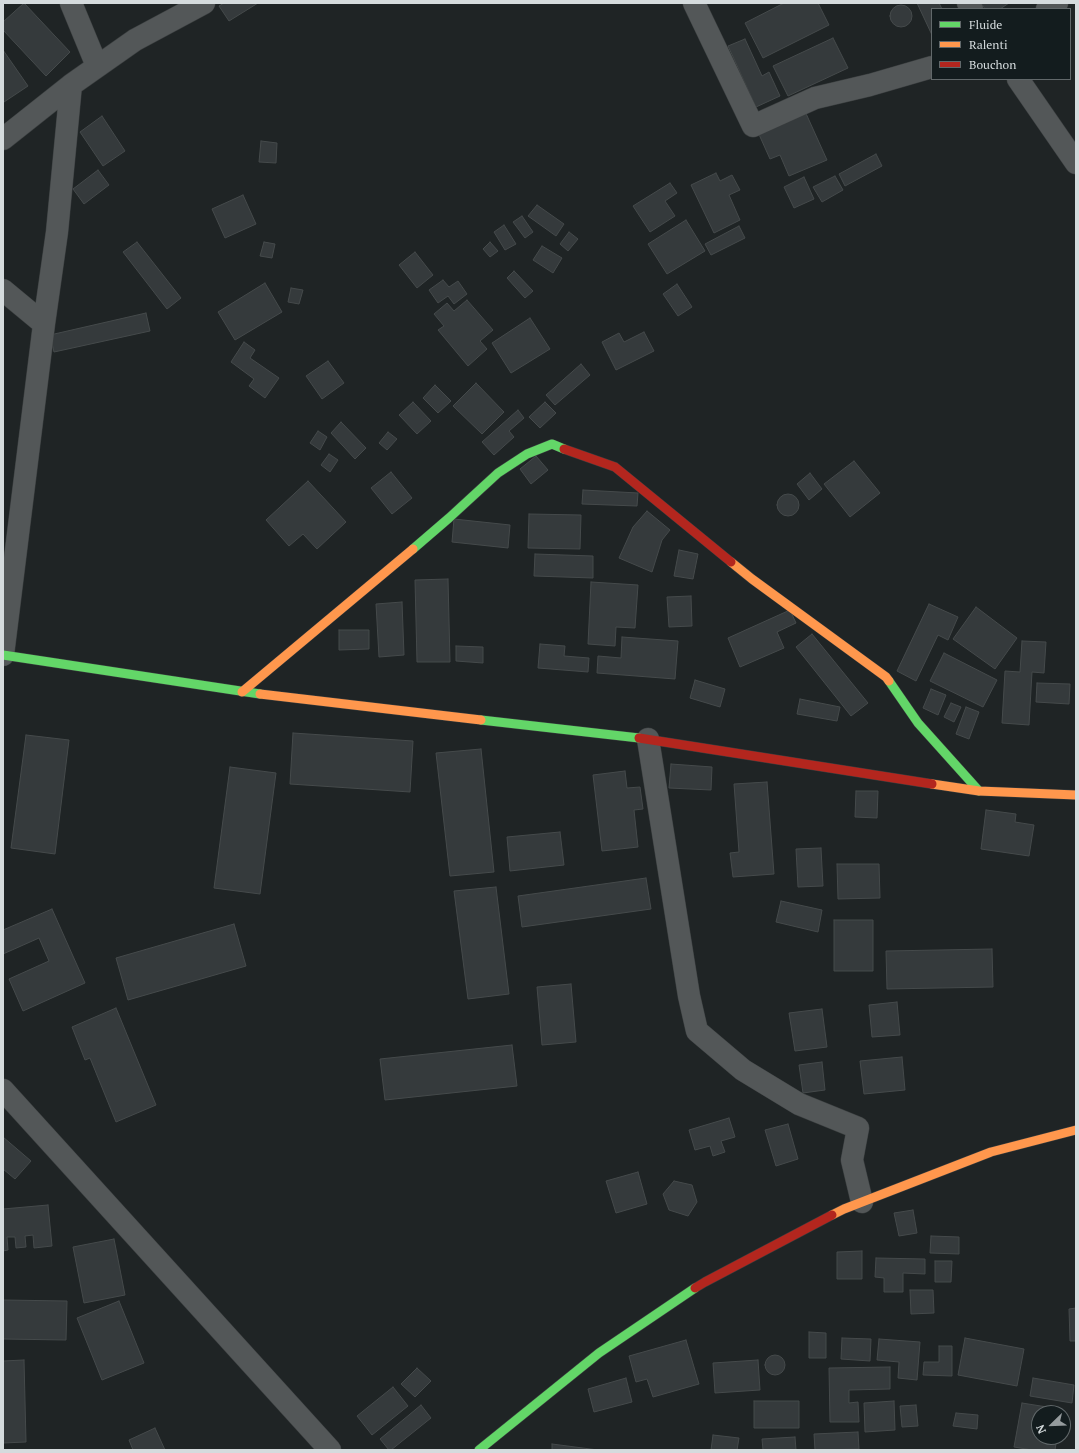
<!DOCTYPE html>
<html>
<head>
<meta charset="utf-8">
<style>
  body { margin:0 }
  #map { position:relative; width:1079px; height:1453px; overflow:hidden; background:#1f2425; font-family:"PT Serif",serif }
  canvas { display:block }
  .frame { position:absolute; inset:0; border:4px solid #d5dbdd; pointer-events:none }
  .legend { position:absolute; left:931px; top:8px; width:140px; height:72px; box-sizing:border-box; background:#131c1e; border:1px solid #61686a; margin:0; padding:5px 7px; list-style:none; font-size:12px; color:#d5dbdd }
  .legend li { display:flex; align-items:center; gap:8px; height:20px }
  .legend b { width:20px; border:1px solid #61686a }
  .north { position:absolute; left:1031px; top:1405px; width:40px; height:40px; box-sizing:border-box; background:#131c1e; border:1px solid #61686a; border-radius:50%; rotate:247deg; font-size:11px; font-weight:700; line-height:16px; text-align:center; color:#d5dbdd }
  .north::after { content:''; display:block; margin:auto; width:14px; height:18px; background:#959b9d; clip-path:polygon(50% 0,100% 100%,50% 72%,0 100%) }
</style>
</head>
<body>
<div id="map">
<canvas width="1079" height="1453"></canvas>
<div class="frame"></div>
<ul class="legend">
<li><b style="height:5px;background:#63d668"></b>Fluide</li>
<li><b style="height:5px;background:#ff974d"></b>Ralenti</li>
<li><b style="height:5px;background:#b3261e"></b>Bouchon</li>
</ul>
<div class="north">N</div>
</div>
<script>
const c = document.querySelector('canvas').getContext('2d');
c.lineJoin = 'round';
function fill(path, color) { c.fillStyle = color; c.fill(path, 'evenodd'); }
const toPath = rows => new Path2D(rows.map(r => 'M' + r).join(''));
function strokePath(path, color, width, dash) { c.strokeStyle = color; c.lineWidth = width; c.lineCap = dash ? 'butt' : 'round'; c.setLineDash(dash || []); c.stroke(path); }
const building = toPath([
  [24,3,70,52,46,76,3,30,3,22,24,3],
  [224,3,258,3,229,21,219,6,224,3],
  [784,3,818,3,829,25,763,58,745,23,784,3],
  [917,3,939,3,942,9,932,9,932,35,917,3],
  [981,3,1009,3,1000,9,985,9,981,3],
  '890 16a11 11 0 1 1 22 0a11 11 0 1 1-22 0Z',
  [833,38,848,68,788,96,773,66,833,38],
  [745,39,762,76,769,72,780,96,756,107,728,46,745,39],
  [3,50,28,86,4,102,3,101,3,50],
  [804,109,827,160,789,176,780,155,770,159,757,130,804,109],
  [102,116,125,151,103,166,80,132,102,116],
  [261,141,277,143,276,163,259,162,261,141],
  [876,154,882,166,845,186,839,174,876,154],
  [98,170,109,185,84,204,73,189,98,170],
  [716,173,720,181,732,175,740,190,729,195,740,220,714,233,691,185,716,173],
  [835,176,843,190,822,202,813,187,835,176],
  [804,177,814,199,794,208,784,187,804,177],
  [670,183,677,193,665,201,675,216,650,232,633,206,670,183],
  [243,195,256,224,225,238,212,209,243,195],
  [537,205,564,224,556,236,528,216,537,205],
  [522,216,533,232,525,238,513,222,522,216],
  [686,220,705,251,667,274,648,244,686,220],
  [504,225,516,244,505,250,494,232,504,225],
  [739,226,745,238,711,255,705,244,739,226],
  [569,232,578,239,568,251,560,244,569,232],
  [137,242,181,298,167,309,123,252,137,242],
  [264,242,275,244,272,258,260,256,264,242],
  [490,242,498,251,490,257,483,249,490,242],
  [542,246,562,258,553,273,533,260,542,246],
  [415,252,433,275,417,288,399,265,415,252],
  [514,271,533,291,525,298,507,278,514,271],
  [443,280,449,287,458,281,467,294,454,304,448,296,438,303,429,290,443,280],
  [265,283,282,312,235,340,218,312,265,283],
  [677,284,692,307,678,316,663,294,677,284],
  [291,288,303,290,299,304,288,302,291,288],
  [467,300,493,330,480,341,487,349,468,366,438,330,444,326,434,314,447,303,454,311,467,300],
  [146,313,150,331,54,352,50,335,146,313],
  [530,318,550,349,511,373,492,343,530,318],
  [644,332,654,351,616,370,602,342,619,333,624,342,644,332],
  [244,342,255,350,250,358,279,378,265,398,249,386,254,379,231,362,244,342],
  [328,361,344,383,322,399,306,376,328,361],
  [581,364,590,375,555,405,546,395,581,364],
  [476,383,504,412,482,434,453,406,476,383],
  [435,385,451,401,438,413,423,398,435,385],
  [413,402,431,421,417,434,399,415,413,402],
  [545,402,556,413,540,428,529,417,545,402],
  [518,410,524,418,509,431,514,437,494,455,482,442,518,410],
  [341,422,366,448,355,459,331,433,341,422],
  [318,431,327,437,320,450,310,443,318,431],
  [388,432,397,439,387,450,379,443,388,432],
  [329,454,338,460,330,472,321,465,329,454],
  [536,456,548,470,531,484,520,469,536,456],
  [854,461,880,493,850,517,824,484,854,461],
  [391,472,412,498,392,514,371,488,391,472],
  [810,473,822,489,809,500,797,484,810,473],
  [308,481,346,522,317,549,303,534,289,546,266,520,308,481],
  [583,490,638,493,637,506,582,504,583,490],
  '777 505a11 11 0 1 1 22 0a11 11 0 1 1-22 0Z',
  [647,511,670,530,662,540,652,572,619,558,633,527,647,511],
  [529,514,581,515,580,549,528,548,529,514],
  [454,519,510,525,508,548,452,542,454,519],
  [679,550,698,554,693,579,674,576,679,550],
  [535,554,593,556,593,578,534,576,535,554],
  [448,579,450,662,417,662,415,580,448,579],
  [591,582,638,585,635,628,616,627,615,646,588,644,591,582],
  [691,596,692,626,669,627,667,597,691,596],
  [402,602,404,655,379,657,376,604,402,602],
  [929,604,958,617,948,640,938,635,916,681,897,671,929,604],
  [976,607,1017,638,995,669,953,639,976,607],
  [790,610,796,623,777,632,784,648,740,667,728,638,790,610],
  [339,630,369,630,369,649,339,650,339,630],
  [812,634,868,703,851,716,796,647,812,634],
  [622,637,678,641,675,679,597,673,598,656,621,658,622,637],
  [1022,641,1046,642,1044,673,1032,672,1029,725,1002,723,1005,671,1020,672,1022,641],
  [540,644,565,646,564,656,589,658,588,672,538,668,540,644],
  [456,646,483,647,483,663,456,661,456,646],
  [944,653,997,680,983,707,930,681,944,653],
  [695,680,725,689,720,707,690,698,695,680],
  [1037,683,1070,684,1069,704,1036,702,1037,683],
  [931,689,946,695,938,715,923,708,931,689],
  [800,699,840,707,837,721,797,714,800,699],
  [951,703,961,707,954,722,944,717,951,703],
  [966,707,979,712,969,739,956,734,966,707],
  [293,733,413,741,410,792,290,784,293,733],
  [26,735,69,740,55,854,11,848,26,735],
  [481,749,494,872,450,876,436,753,481,749],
  [671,764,712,767,711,790,669,788,671,764],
  [230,767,276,773,260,894,214,888,230,767],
  [625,771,627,788,640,787,643,809,634,810,638,847,602,851,593,775,625,771],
  [767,782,774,874,733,877,730,853,739,852,734,784,767,782],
  [856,791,878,791,877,818,855,817,856,791],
  [986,810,1016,814,1015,822,1034,825,1029,856,981,849,986,810],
  [560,832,564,865,510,871,507,837,560,832],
  [821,848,823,886,798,887,796,849,821,848],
  [837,864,879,864,880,898,838,899,837,864],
  [646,878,651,909,522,927,518,896,646,878],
  [496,887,509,994,468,999,454,891,496,887],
  [781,901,822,910,818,932,776,922,781,901],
  [52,909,85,983,23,1011,9,979,49,961,39,938,3,954,3,930,52,909],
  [834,920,873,920,873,971,834,971,834,920],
  [234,924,246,966,128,1000,116,958,234,924],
  [992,949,993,987,887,989,886,951,992,949],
  [571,984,576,1042,542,1045,537,987,571,984],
  [897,1002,900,1035,872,1037,869,1005,897,1002],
  [116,1008,156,1105,116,1122,90,1058,85,1060,72,1027,116,1008],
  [822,1009,827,1047,795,1051,789,1013,822,1009],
  [512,1045,517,1086,385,1100,380,1059,512,1045],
  [902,1057,905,1090,864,1094,860,1061,902,1057],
  [822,1062,825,1090,803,1093,799,1065,822,1062],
  [729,1118,735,1137,721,1141,725,1152,713,1156,710,1146,695,1150,689,1130,729,1118],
  [788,1124,798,1159,776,1166,765,1130,788,1124],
  [3,1137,31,1161,15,1179,3,1169,3,1137],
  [638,1172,647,1204,616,1213,606,1181,638,1172],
  [674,1181,692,1185,697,1202,688,1216,669,1210,663,1194,674,1181],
  [48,1205,52,1246,34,1248,33,1235,25,1236,26,1247,16,1248,15,1237,7,1237,8,1250,3,1251,3,1209,48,1205],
  [913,1210,917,1233,899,1236,894,1213,913,1210],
  [931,1236,959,1237,959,1254,930,1253,931,1236],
  [114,1239,125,1295,84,1303,73,1247,114,1239],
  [862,1251,862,1279,837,1279,837,1252,862,1251],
  [876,1258,925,1259,925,1274,903,1273,903,1292,884,1292,884,1278,875,1277,876,1258],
  [935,1261,952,1261,951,1282,935,1282,935,1261],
  [910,1290,933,1290,934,1313,911,1314,910,1290],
  [3,1300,67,1301,66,1340,3,1339,3,1300],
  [119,1301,144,1363,102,1380,77,1318,119,1301],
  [1076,1308,1076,1341,1070,1341,1069,1309,1076,1308],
  [809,1332,826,1333,826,1358,809,1358,809,1332],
  [842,1338,871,1339,870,1361,841,1359,842,1338],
  [965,1338,1024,1349,1017,1386,958,1375,965,1338],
  [879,1339,920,1342,917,1380,898,1378,899,1362,877,1360,879,1339],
  [686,1340,699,1384,653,1397,647,1379,636,1382,629,1356,686,1340],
  [939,1346,952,1346,952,1376,923,1375,924,1362,939,1362,939,1346],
  '765 1365a10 10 0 1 1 20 0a10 10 0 1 1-20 0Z',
  [24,1360,26,1442,3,1443,3,1361,24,1360],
  [758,1360,760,1390,715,1393,713,1363,758,1360],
  [890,1367,890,1389,849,1390,849,1403,858,1402,859,1422,830,1422,829,1368,890,1367],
  [417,1368,431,1381,415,1397,401,1384,417,1368],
  [626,1378,632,1402,594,1412,588,1389,626,1378],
  [1033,1378,1074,1385,1072,1403,1030,1396,1033,1378],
  [393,1387,408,1406,372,1435,357,1416,393,1387],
  [754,1401,799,1401,799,1428,754,1428,754,1401],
  [894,1401,895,1430,865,1432,864,1403,894,1401],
  [1022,1403,1047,1407,1046,1413,1039,1413,1039,1437,1057,1437,1055,1450,1032,1450,1014,1447,1022,1403],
  [421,1405,431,1418,391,1450,389,1450,380,1439,421,1405],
  [916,1405,918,1426,902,1427,900,1406,916,1405],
  [956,1413,978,1415,977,1429,953,1426,956,1413],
  [155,1428,165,1450,133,1450,129,1440,155,1428],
  [858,1432,859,1449,815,1450,814,1434,858,1432],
  [713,1435,739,1438,737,1450,711,1450,713,1435],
  [795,1437,796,1450,763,1450,762,1439,795,1437],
  [552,1444,598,1450,552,1450,552,1444]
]);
const street = toPath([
  [71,3,97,66],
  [694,3,753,126,815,98,870,85,932,67],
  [968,3,972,9],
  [1047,9,1057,3],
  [1018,79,1076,163],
  [3,139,71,85,135,40,204,3],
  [3,290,44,324],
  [3,655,44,324,57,232,71,85],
  [648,739,689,996,697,1031,743,1070,799,1104,858,1128,852,1160,862,1202],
  [3,1090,330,1450]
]);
const fast = toPath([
  [413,549,449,518,498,473,527,454,552,444,564,449],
  [3,655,260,694],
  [889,681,918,723,979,791],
  [481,720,639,738],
  [479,1450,599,1353,695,1288]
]);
const slow = toPath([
  [731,562,752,579,886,677,889,681],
  [242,692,413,549],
  [260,694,481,720],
  [932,784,979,791,1076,795],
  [832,1215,844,1209,991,1152,1076,1130]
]);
const jam = toPath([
  [564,449,615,467,731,562],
  [639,738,932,784],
  [695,1288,705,1282,832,1215]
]);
fill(building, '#353a3c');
strokePath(building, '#454a4b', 1);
strokePath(street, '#3a3e3f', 23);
strokePath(fast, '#3a3e3f', 10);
strokePath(slow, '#3a3e3f', 10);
strokePath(jam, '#3a3e3f', 10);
strokePath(street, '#535758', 22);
strokePath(fast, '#63d668', 9);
strokePath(slow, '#ff974d', 9);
strokePath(jam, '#b3261e', 9);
</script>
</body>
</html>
